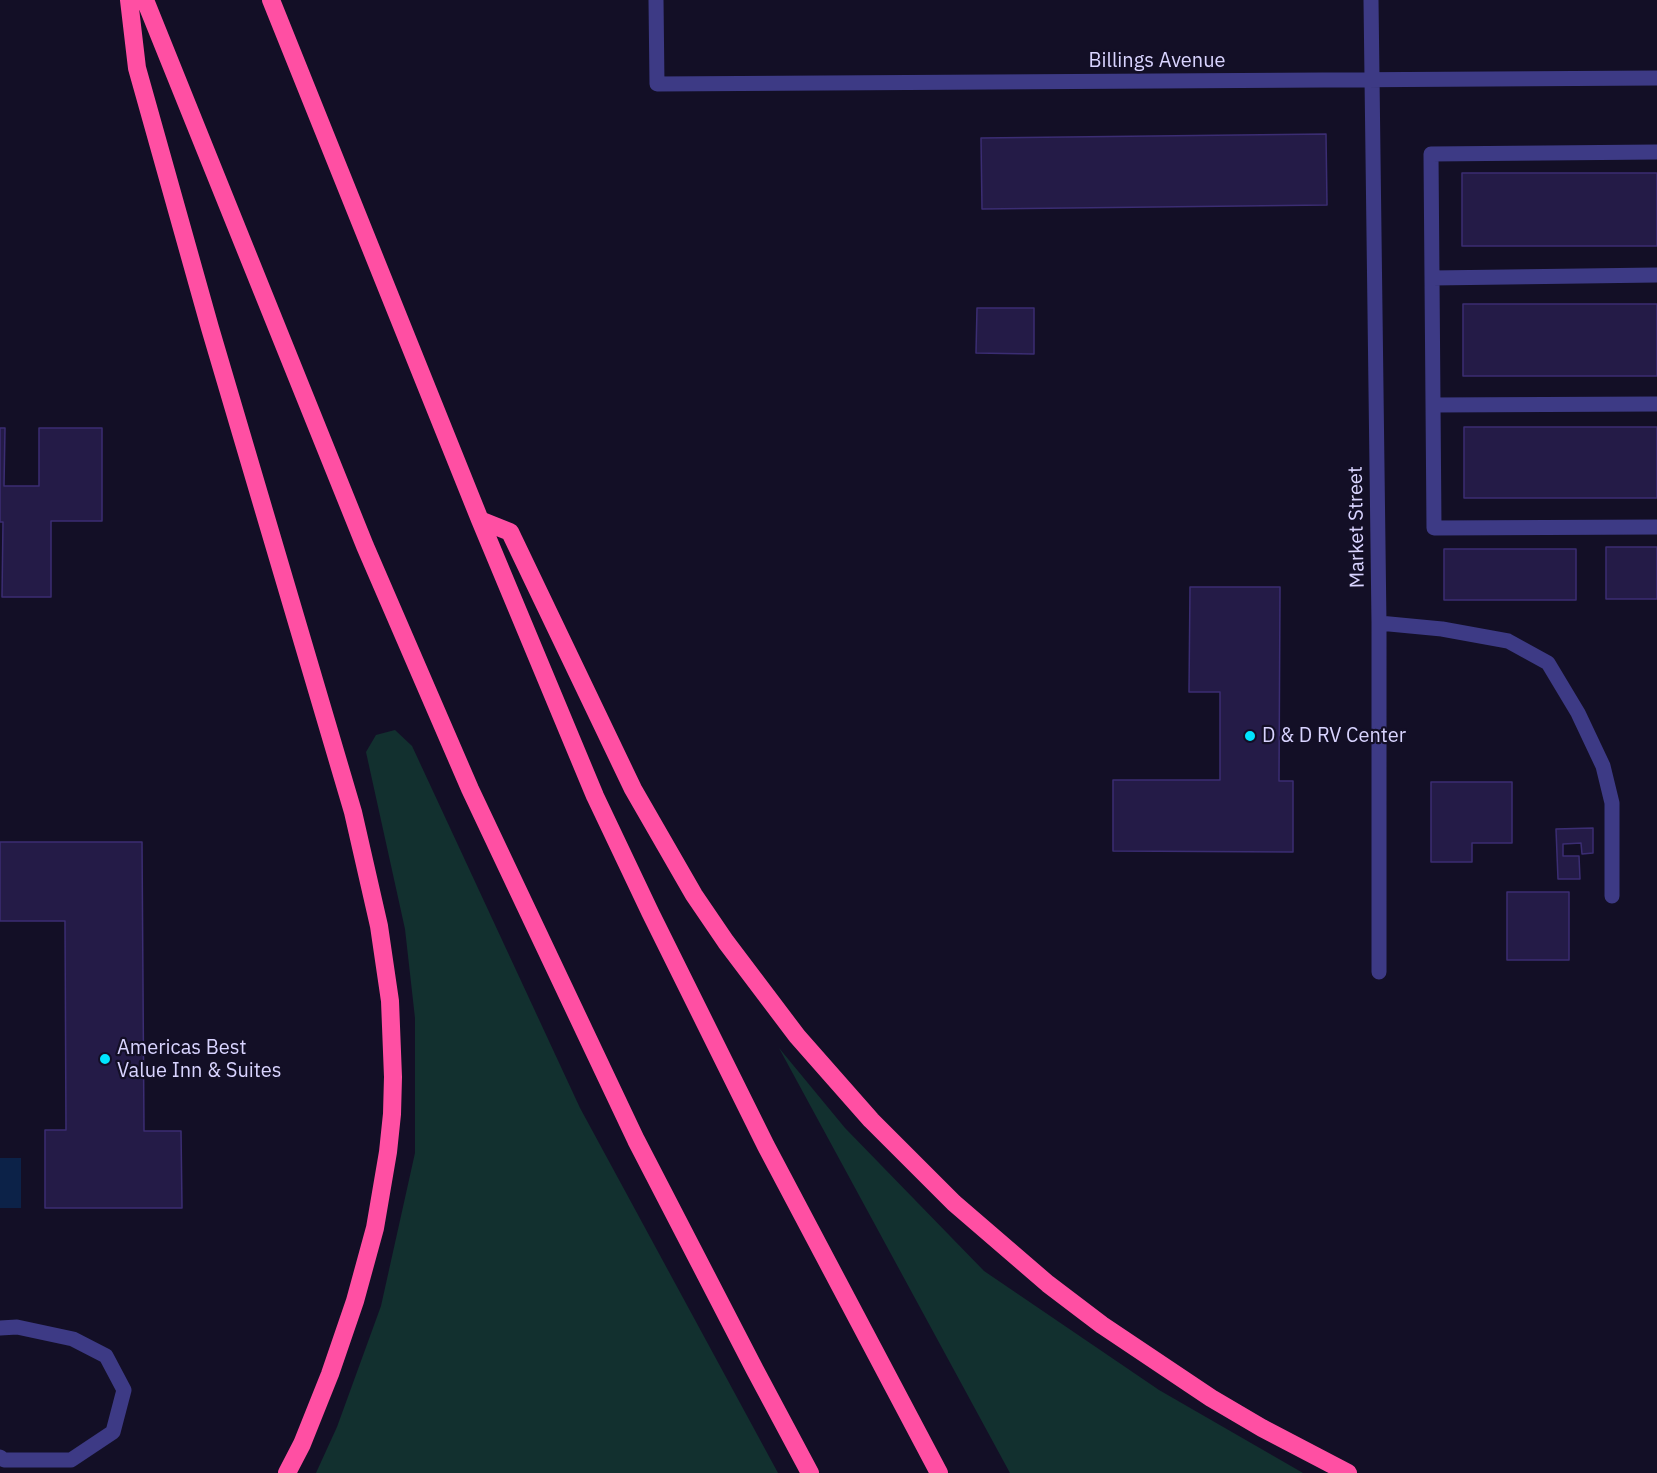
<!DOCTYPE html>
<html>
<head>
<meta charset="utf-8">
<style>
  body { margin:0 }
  canvas { display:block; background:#130f26 }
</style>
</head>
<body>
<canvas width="1657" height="1473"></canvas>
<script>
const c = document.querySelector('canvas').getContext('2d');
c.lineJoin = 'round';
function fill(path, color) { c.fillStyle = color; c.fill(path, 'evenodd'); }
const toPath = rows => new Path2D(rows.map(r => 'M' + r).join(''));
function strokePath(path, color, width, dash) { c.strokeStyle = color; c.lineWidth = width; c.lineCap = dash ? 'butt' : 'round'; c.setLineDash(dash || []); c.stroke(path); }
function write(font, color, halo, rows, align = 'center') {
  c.font = font + ' "IBM Plex Sans",sans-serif'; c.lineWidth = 4.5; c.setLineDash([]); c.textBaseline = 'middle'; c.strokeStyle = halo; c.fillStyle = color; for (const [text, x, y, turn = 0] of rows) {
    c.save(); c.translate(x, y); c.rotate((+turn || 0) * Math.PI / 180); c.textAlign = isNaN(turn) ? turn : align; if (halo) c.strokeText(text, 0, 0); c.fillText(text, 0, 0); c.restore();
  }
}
const green = toPath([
  [395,730,412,746,580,1108,778,1473,316,1473,337,1427,381,1306,415,1153,415,1018,405,929,366,752,376,735],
  [779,1048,845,1128,984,1271,1159,1390,1303,1473,1010,1473]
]);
const water = toPath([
  [0,1158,21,1158,21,1208,0,1208]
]);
const building = toPath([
  [1326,134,1327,205,982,209,981,138,1326,134],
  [1462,173,1657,173,1657,246,1462,246,1462,173],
  [1463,304,1657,304,1657,376,1463,376,1463,304],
  [977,308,1034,308,1034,354,976,353,977,308],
  [1464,427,1657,427,1657,498,1464,498,1464,427],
  [0,428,5,428,4,486,39,486,39,428,102,428,102,521,51,521,51,597,2,597,3,522,0,522,0,428],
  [1606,547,1657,547,1657,599,1606,599,1606,547],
  [1444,549,1576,549,1576,600,1444,600,1444,549],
  [1190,587,1280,587,1279,781,1293,781,1293,852,1113,851,1113,780,1220,780,1220,692,1189,692,1190,587],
  [1431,782,1512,782,1512,843,1472,843,1472,862,1431,862,1431,782],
  [1593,828,1593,853,1582,854,1581,843,1563,844,1563,856,1579,856,1580,879,1558,879,1556,829,1593,828],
  [0,842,142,842,144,1131,181,1131,182,1208,45,1208,45,1130,66,1130,65,921,0,921,0,842],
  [1507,892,1569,892,1569,960,1507,960,1507,892]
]);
const minor = toPath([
  [656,0,657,84,1657,78],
  [1371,0,1379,623,1379,972],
  [1657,152,1431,154,1434,528,1657,527],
  [1432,278,1657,275],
  [1433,405,1657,404],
  [1379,623,1442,629,1508,641,1548,663,1578,713,1603,766,1612,803,1612,896],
  [0,1328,17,1327,73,1339,106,1356,124,1390,113,1432,71,1460,4,1460,0,1457]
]);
const highway = toPath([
  [129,0,137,68,210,328,353,812,379,926,390,1001,393,1077,392,1114,388,1152,375,1228,355,1301,330,1374,302,1444,287,1473],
  [145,0,365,546,470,789,636,1140,755,1370,810,1473],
  [271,0,480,520,595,796,650,912,766,1146,939,1473],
  [480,520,510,532,633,789,694,895,726,942,797,1036,871,1120,954,1203,1048,1284,1102,1325,1211,1398,1262,1428,1348,1473]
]);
const markers = [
  [1250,736,6,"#00e5ff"],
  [105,1059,6,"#00e5ff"]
];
const streetNames = [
  ["Billings Avenue",1157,61],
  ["Market Street",1357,527,-91]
];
const poiNames = [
  ["D & D RV Center",1262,736],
  ["Americas Best",117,1048],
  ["Value Inn & Suites",117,1071]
];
fill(green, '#12302f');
fill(water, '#0c2248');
fill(building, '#241b47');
strokePath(building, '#3b2d73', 1.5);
strokePath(minor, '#3d3a85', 15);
strokePath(highway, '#ff4fa3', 18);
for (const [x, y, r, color] of markers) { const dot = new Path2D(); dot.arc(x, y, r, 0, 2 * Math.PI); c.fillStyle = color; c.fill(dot); strokePath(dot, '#130f26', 2); }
write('20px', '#d9d4ff', '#130f26', streetNames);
write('20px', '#d9d4ff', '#130f26', poiNames, 'left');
</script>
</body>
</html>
